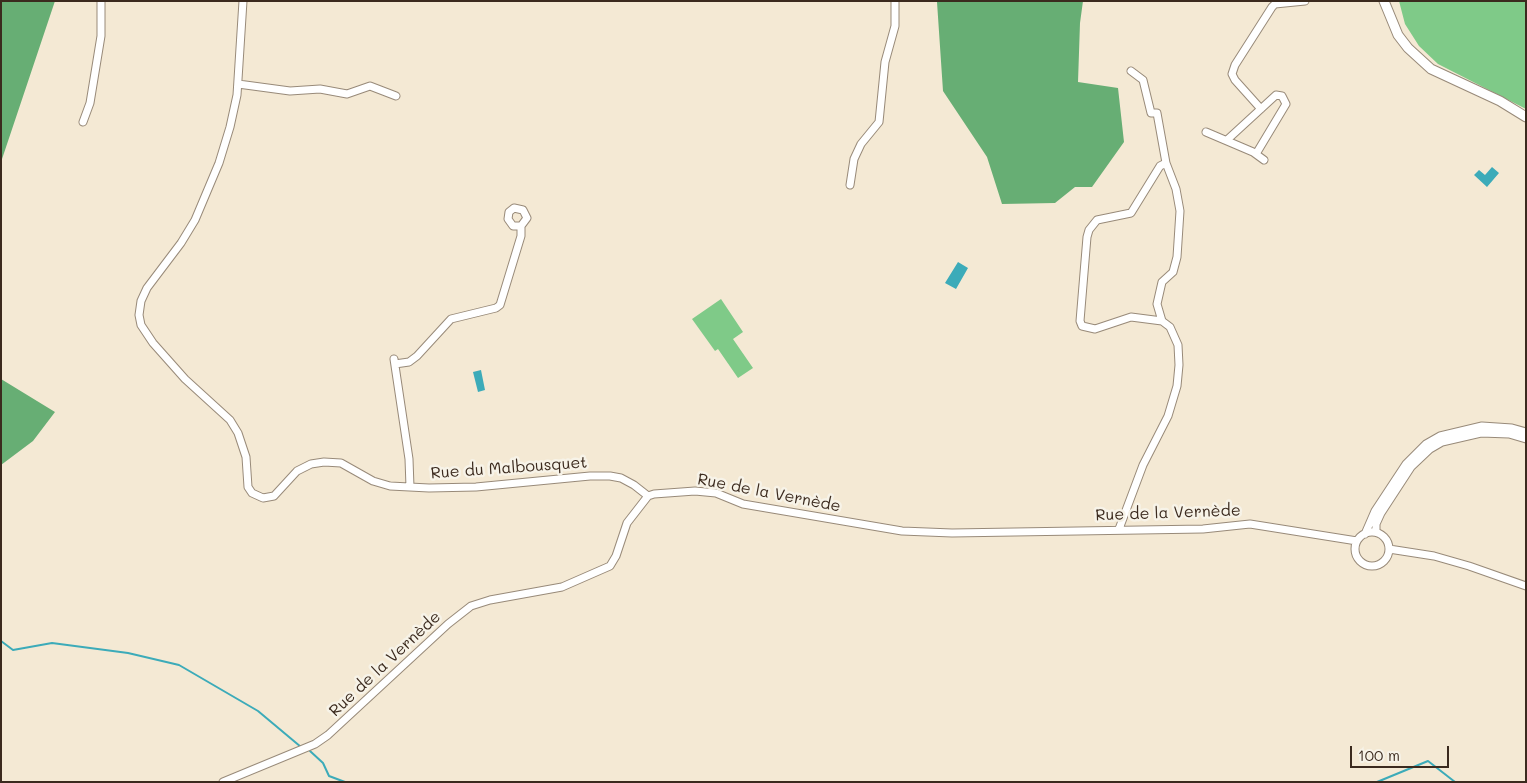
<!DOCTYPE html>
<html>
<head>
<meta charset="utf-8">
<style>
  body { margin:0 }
  #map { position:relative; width:1527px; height:783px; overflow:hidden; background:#f4e9d4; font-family:Mali,sans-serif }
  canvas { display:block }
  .frame { position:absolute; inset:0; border:2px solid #3b2a1e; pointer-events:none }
  .scale { position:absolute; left:1350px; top:746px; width:99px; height:22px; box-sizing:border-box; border:2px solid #3b2a1e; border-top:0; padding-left:6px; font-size:15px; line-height:18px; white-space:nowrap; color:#3b2a1e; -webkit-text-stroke:4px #f7f3e8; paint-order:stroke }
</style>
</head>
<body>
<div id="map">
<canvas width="1527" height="783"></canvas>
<div class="frame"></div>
<div class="scale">100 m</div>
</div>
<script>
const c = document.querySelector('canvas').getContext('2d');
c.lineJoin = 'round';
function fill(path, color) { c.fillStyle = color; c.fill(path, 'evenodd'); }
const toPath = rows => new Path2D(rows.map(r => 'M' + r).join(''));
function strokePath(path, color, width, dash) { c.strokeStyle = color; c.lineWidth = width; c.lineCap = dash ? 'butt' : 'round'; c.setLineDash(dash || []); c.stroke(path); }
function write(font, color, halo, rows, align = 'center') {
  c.font = font + ' Mali,sans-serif'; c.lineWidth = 5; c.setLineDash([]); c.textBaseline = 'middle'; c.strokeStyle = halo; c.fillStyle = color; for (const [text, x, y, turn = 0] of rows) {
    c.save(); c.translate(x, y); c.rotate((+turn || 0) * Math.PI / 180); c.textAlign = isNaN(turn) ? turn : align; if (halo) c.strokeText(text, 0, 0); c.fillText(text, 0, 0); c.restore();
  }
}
const green = toPath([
  [1399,1,1526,1,1526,109,1438,64,1419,46,1405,24],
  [721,299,743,332,733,339,753,368,738,378,718,349,715,351,692,319]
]);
const forest = toPath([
  [1,1,55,1,1,162],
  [1083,1,1080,23,1078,82,1118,88,1124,142,1092,187,1075,187,1055,203,1002,204,987,157,943,91,937,2],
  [1,379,55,412,33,441,1,465]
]);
const water = toPath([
  [1492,167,1499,173,1487,187,1474,175,1479,170,1485,175],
  [958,262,968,268,956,289,945,283],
  [481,370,485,390,478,392,473,372]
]);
const stream = toPath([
  [1,641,13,650,52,643,128,653,179,665,258,711,301,747],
  [310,751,323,763,329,776,345,782],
  [1377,782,1428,761,1455,782]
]);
const minor = toPath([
  [243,1,237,95,230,127,219,163,195,220,181,243,147,288,141,301,139,315,141,325,153,343,185,379,230,420,238,433,246,457,248,487,252,493,263,498,274,496,297,471,311,464,324,462,341,463,373,481,390,486,429,488,476,487,590,476,610,476,621,478,634,485,648,496],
  [1131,71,1143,80,1151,113,1157,113,1166,163],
  [238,84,290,91,320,89,347,94,370,86,396,96],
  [1261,109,1235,80,1232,74,1235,65,1272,7,1275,4,1305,1],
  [83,122,90,103,101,36,101,1],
  [1206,132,1253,152,1264,160],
  [1227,140,1276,95,1282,96,1286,104,1256,154],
  [850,185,854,159,861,144,879,122,885,62,895,26,895,1],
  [394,359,409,459,410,487],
  [395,364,409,362,417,356,451,319,496,308,500,305,521,236,521,226,527,218,523,210,514,208,509,212,508,219,513,226,521,226],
  [1119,529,1143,465,1168,416,1177,386,1179,365,1178,345,1170,327,1162,321,1131,317,1095,329,1082,326,1080,321,1087,237,1089,230,1097,220,1131,213,1160,166,1166,163,1176,189,1180,211,1177,257,1173,272,1162,282,1157,304,1162,321],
  [1376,532,1376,524,1381,513,1411,467,1430,449,1442,442,1481,433,1509,434,1526,439],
  '1355 549a17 17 0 1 1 34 0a17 17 0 1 1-34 0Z',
  [1365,534,1375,511,1406,464,1426,444,1440,436,1482,426,1512,428,1526,432],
  [1389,549,1434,556,1469,566,1526,586],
  [223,782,315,744,328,735,448,624,471,606,490,600,562,587,610,566,616,556,627,523,648,496,654,494,695,491,716,493,743,504,902,531,952,533,1203,529,1250,524,1357,541]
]);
const major = toPath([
  [1384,1,1398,35,1408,48,1431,69,1500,101,1526,117]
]);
const streetNames = [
  ["Rue du Malbousquet",509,468,-4],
  ["Rue de la Vernède",769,493,11],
  ["Rue de la Vernède",1168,513,-2],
  ["Rue de la Vernède",385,664,-43]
];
fill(green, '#7fca88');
fill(forest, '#67ae74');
fill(water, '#3cabb9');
strokePath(stream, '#3cabb9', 2);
strokePath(minor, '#988a79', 9);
strokePath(major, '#988a79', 11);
strokePath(minor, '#fff', 7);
strokePath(major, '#fff', 9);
write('16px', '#3b2a1e', '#f7f3e8', streetNames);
</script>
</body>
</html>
